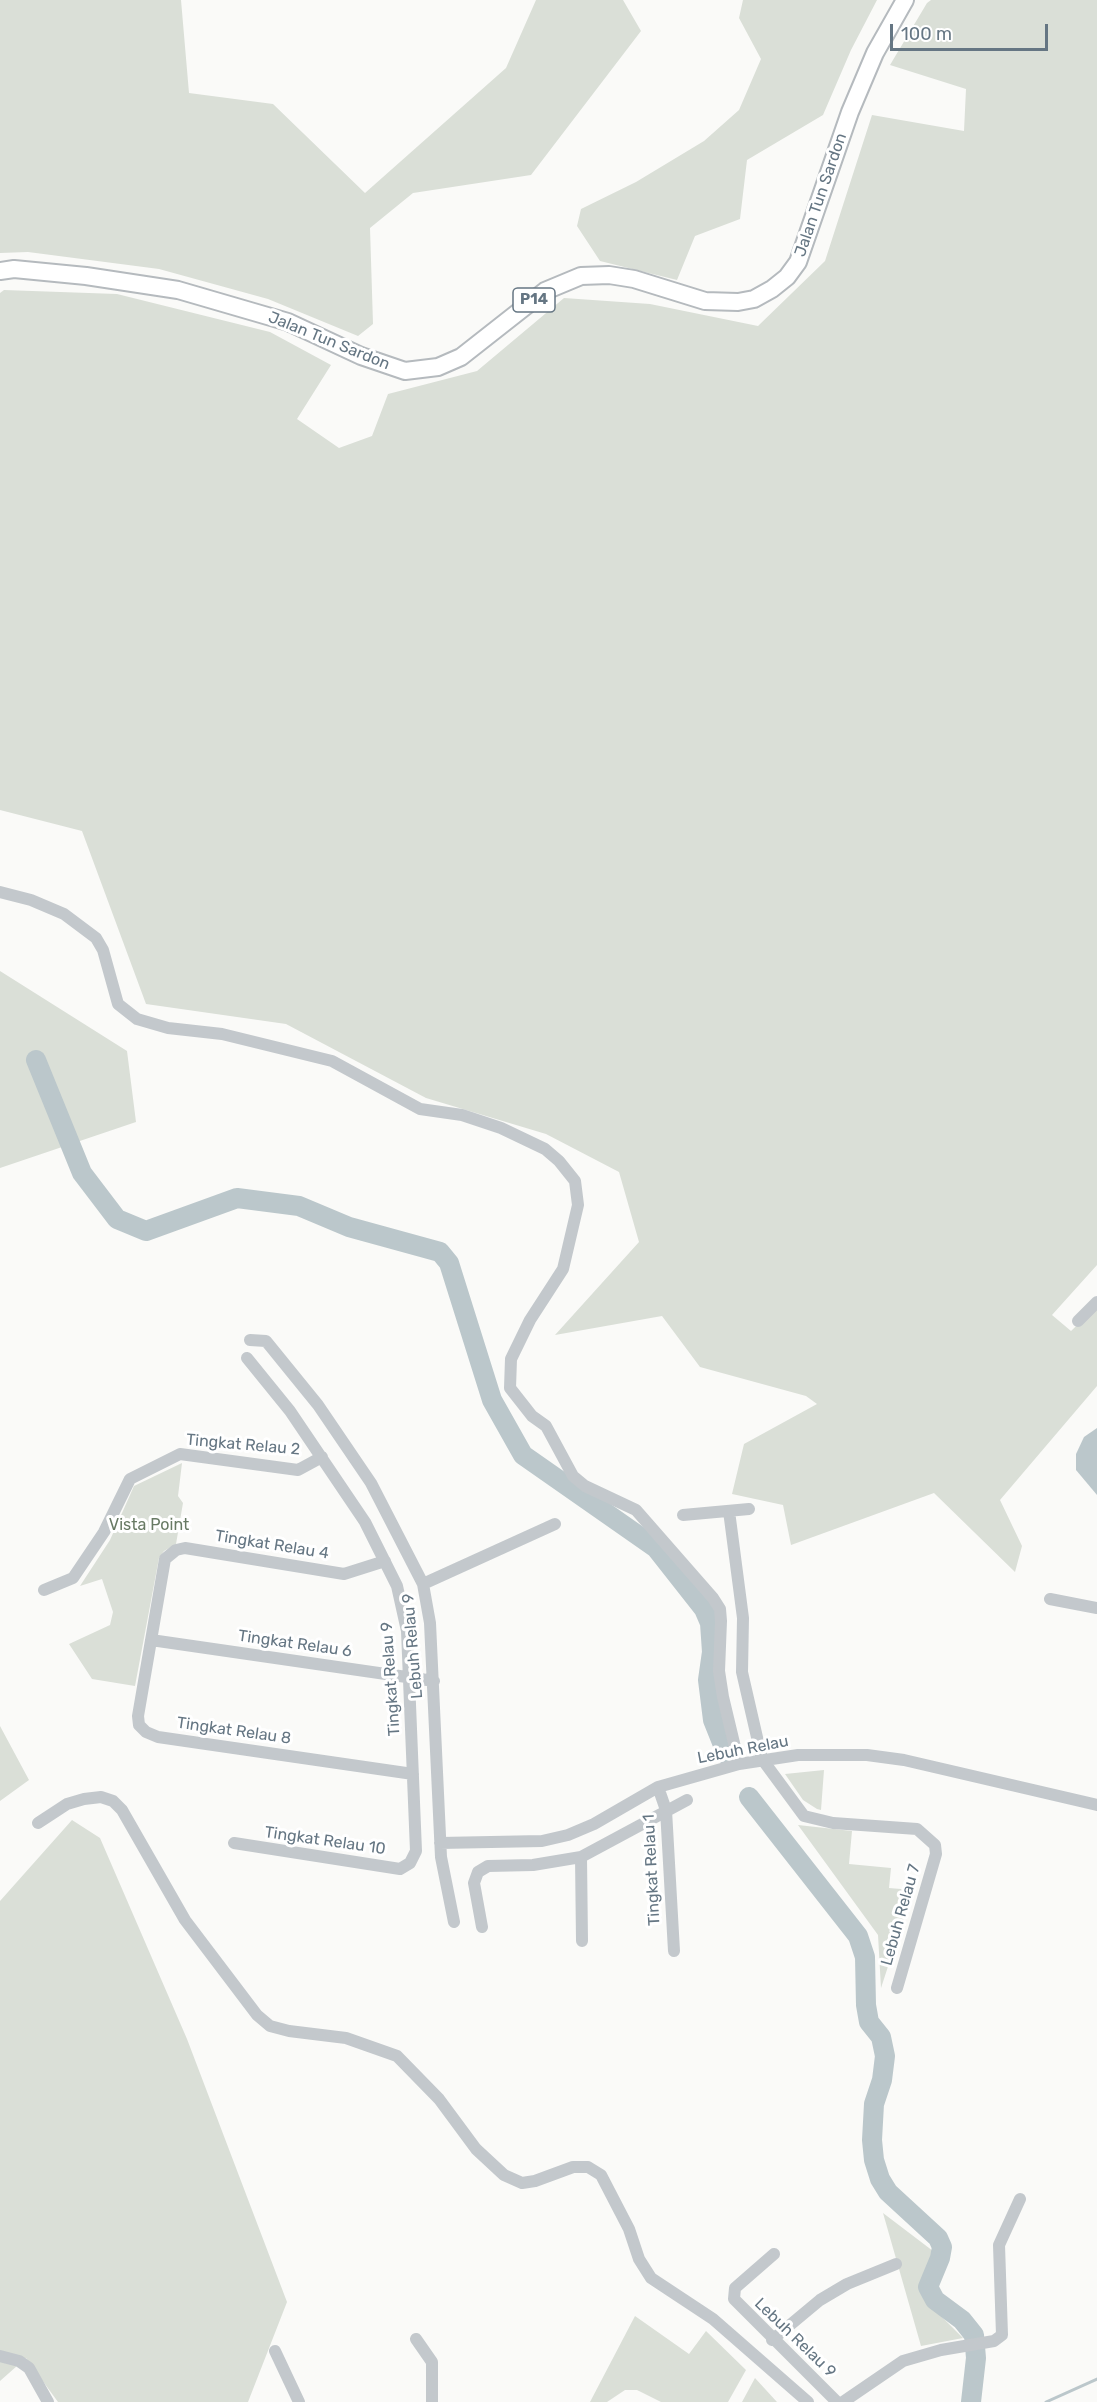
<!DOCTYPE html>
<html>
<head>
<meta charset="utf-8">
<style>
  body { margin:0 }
  #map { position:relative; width:1097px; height:2402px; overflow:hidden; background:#fafaf8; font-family:Rubik,sans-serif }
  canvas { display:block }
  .scale { position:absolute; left:890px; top:24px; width:158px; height:27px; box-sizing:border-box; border:3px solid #657683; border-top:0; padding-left:8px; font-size:18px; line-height:21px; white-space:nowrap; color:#657683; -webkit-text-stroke:4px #fff; paint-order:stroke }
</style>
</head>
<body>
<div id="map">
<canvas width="1097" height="2402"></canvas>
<div class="scale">100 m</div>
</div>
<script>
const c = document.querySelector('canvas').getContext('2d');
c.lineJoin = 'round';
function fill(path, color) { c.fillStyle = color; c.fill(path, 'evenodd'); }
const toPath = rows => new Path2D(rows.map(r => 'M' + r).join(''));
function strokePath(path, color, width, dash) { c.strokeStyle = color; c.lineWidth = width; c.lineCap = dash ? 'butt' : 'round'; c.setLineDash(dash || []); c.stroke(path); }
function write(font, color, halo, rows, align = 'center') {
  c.font = font + ' Rubik,sans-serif'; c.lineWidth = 6; c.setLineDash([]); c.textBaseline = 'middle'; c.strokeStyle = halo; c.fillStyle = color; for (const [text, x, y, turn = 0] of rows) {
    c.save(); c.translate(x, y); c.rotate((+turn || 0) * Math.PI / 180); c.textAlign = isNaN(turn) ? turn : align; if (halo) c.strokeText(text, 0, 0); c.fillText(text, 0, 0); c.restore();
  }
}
const green = toPath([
  [0,0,181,0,189,93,273,104,365,193,506,68,536,0,623,0,641,31,531,175,413,193,370,228,373,324,358,336,268,299,159,269,28,252,0,253],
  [743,0,877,0,851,50,823,115,747,160,740,219,695,236,677,280,600,261,577,226,581,209,636,182,704,141,739,110,761,59,739,18],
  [931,0,1097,0,1097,1265,1052,1315,1071,1331,1097,1306,1097,1386,1000,1500,1022,1546,1015,1572,934,1493,791,1545,783,1505,732,1494,744,1444,817,1404,806,1396,700,1367,662,1316,555,1335,639,1242,619,1172,546,1134,426,1098,286,1024,146,1004,82,831,0,810,0,293,4,290,117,294,270,332,331,365,297,419,339,448,372,436,388,394,477,371,564,298,650,304,758,326,825,261,872,115,964,131,966,89,890,65,927,3],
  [0,971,127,1051,136,1122,0,1168],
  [182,1463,178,1496,183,1503,176,1544,164,1551,159,1558,135,1686,92,1679,69,1644,110,1625,113,1612,102,1579,80,1586,110,1540,134,1486],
  [0,1726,29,1780,0,1801],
  [824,1770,821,1810,817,1809,803,1800,785,1774],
  [72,1820,100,1838,187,2039,287,2302,248,2402,58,2402,26,2358,0,2381,0,1901],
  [798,1825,852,1831,849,1864,891,1868,889,1888,913,1890,881,1988,878,1935],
  [883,2213,933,2251,920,2291,924,2299,963,2338,921,2346],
  [635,2316,689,2354,706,2331,746,2370,728,2402,661,2402,637,2390,625,2390,607,2402,590,2402],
  [755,2378,777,2402,742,2402]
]);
const water = toPath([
  [1097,1428,1097,1495,1076,1470,1076,1454,1084,1437]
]);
const stream = toPath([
  [1046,2402,1097,2379]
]);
const river = toPath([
  [36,1060,82,1173,117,1219,146,1231,237,1198,299,1206,349,1227,440,1252,449,1263,492,1400,523,1455,656,1548,704,1609,710,1623,712,1652,708,1680,713,1720,727,1755],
  [749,1797,858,1936,865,1957,866,2005,869,2022,881,2037,885,2056,882,2080,874,2104,872,2140,874,2160,880,2179,888,2192,938,2238,942,2247,940,2258,928,2287,935,2300,962,2320,974,2335,976,2358,971,2402]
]);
const minor = toPath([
  [0,892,31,900,64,914,96,938,103,950,118,1004,137,1019,168,1028,222,1034,332,1061,420,1109,462,1115,501,1128,545,1149,559,1161,575,1181,578,1205,563,1269,530,1320,511,1359,510,1388,532,1416,546,1426,573,1476,585,1486,636,1510,713,1598,720,1609,721,1621,719,1671,723,1697,739,1764],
  [1078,1321,1097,1302],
  [250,1340,266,1341,318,1405,371,1483,423,1584,430,1623,441,1857,454,1922],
  [729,1511,743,1618,742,1672,762,1759,804,1816,833,1823,917,1829,935,1845,936,1854,897,1988],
  [683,1515,749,1509],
  [385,1561,344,1574,185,1548,176,1550,165,1559,138,1716,139,1725,146,1732,158,1737,413,1774],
  [423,1584,555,1524],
  [44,1590,73,1578,104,1532,130,1479,180,1454,298,1470,322,1457],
  [1050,1599,1097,1608],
  [151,1640,434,1681],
  [658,1787,666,1810,674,1951],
  [38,1823,67,1804,84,1799,101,1797,113,1801,122,1810,185,1920,257,2015,270,2026,289,2031,346,2038,397,2056,439,2099,476,2149,504,2175,522,2183,535,2181,573,2167,588,2167,601,2175,629,2229,639,2259,651,2278,713,2319,808,2402],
  [234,1843,400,1869,410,1863,416,1851,407,1631,397,1586,365,1522,290,1411,247,1358],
  [440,1843,542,1841,568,1835,594,1824,658,1787,739,1764,798,1755,867,1755,904,1760,1097,1805],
  [581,1857,582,1941],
  [482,1927,474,1883,478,1872,488,1866,533,1865,581,1857,687,1800],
  [774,2254,735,2288,734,2299,837,2402],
  [416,2339,432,2362,432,2402],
  [772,2340,820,2300,847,2284,896,2264],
  [275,2351,299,2402],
  [0,2356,19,2361,29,2368,48,2402],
  [843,2402,903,2361,941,2350,994,2341,1002,2335,999,2245,1020,2199]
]);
const major = toPath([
  [0,271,14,269,86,276,178,290,288,322,361,356,405,371,438,367,461,357,545,291,581,276,609,275,634,279,705,301,738,302,754,299,772,289,787,277,798,262,850,112,875,53,905,0]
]);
const shields = [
  [534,300,42]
];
const shieldNames = [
  ["P14",534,300]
];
const streetNames = [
  ["Jalan Tun Sardon",821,195,-71],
  ["Jalan Tun Sardon",329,341,22],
  ["Tingkat Relau 2",243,1445,5],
  ["Tingkat Relau 4",272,1545,9],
  ["Tingkat Relau 6",295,1644,8],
  ["Lebuh Relau 9",413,1646,-95],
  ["Tingkat Relau 9",391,1679,-94],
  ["Tingkat Relau 8",234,1731,8],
  ["Lebuh Relau",743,1750,-11],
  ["Tingkat Relau 10",325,1841,8],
  ["Tingkat Relau 1",652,1870,-93],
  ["Lebuh Relau 7",901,1915,-74],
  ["Lebuh Relau 9",795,2338,44]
];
const parkNames = [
  ["Vista Point",149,1525]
];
fill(green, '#dadfd7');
fill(water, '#bbc7cb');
strokePath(stream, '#bbc7cb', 3);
strokePath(river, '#bbc7cb', 20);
strokePath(major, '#b5babe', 20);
strokePath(minor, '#c3c8cc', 12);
strokePath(major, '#fff', 16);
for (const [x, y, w] of shields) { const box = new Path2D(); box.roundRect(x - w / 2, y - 12, w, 24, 4.5); c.fillStyle = '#fff'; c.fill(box); strokePath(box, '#657683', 1.5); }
write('bold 15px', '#657683', null, shieldNames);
write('16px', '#657683', '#fff', streetNames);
write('16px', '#687a64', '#fff', parkNames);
</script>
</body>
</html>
